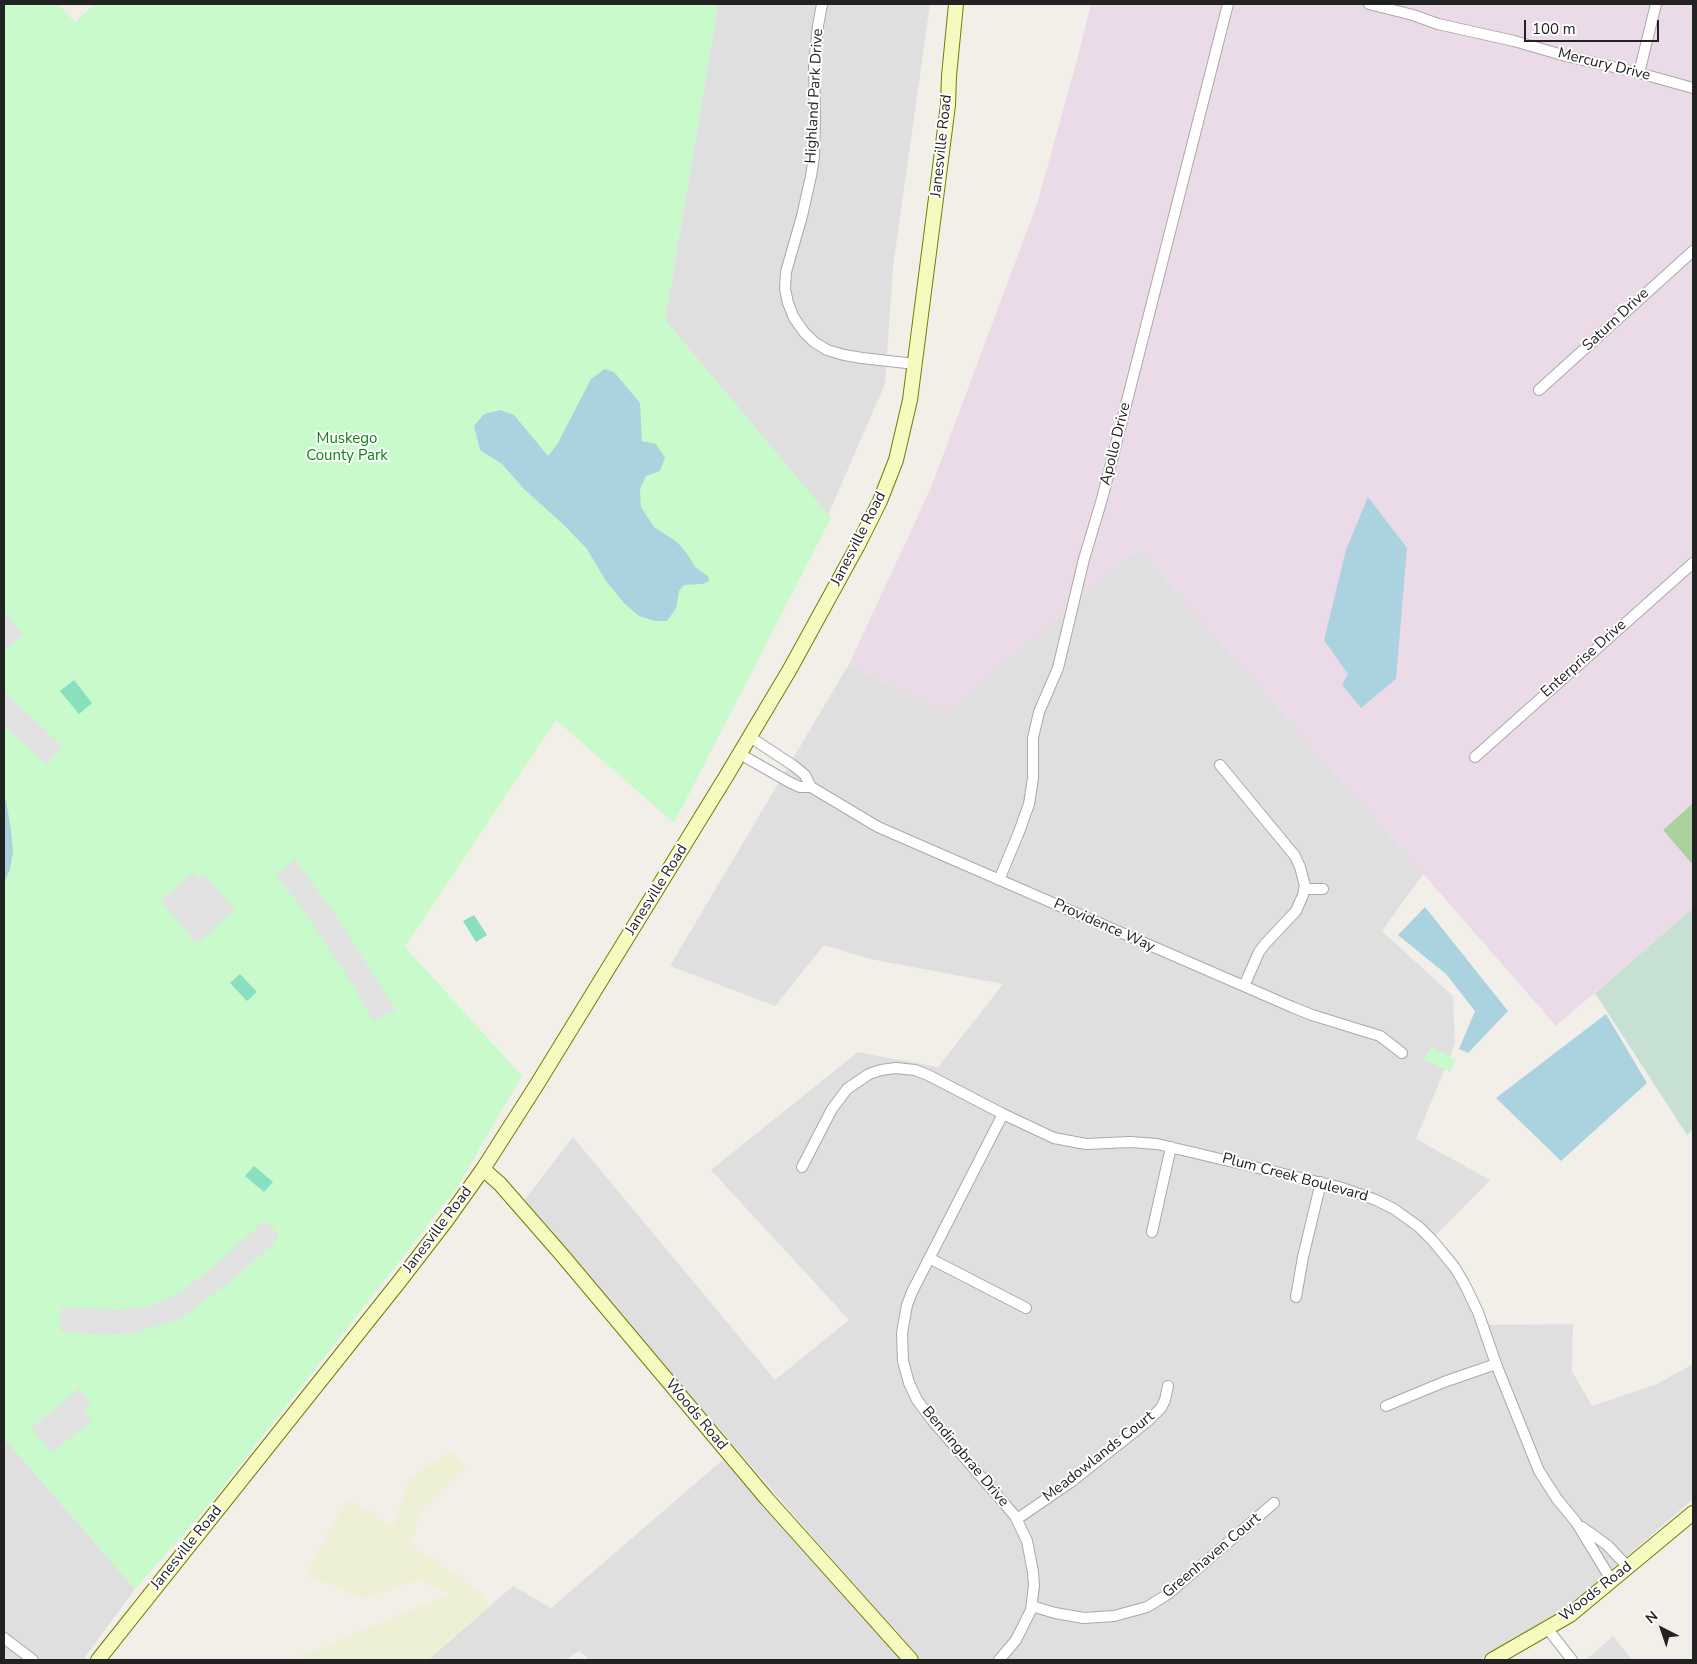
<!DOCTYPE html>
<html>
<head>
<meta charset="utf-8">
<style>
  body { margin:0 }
  #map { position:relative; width:1697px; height:1664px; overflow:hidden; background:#f2efe9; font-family:"Nunito Sans",sans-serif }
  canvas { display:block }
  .frame { position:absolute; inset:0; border:5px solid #222; pointer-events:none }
  .north { position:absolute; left:1637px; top:1604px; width:50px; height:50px; -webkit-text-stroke:4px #fff; paint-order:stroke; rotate:319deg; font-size:14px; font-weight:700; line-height:20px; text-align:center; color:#222 }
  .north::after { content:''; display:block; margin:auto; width:18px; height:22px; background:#222; clip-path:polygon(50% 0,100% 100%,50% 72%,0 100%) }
  .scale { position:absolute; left:1524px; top:20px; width:135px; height:22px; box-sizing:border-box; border:2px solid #222; border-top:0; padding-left:6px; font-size:15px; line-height:18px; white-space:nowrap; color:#222; -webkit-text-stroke:4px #fff; paint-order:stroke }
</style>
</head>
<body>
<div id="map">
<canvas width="1697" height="1664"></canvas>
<div class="frame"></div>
<div class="north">N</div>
<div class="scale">100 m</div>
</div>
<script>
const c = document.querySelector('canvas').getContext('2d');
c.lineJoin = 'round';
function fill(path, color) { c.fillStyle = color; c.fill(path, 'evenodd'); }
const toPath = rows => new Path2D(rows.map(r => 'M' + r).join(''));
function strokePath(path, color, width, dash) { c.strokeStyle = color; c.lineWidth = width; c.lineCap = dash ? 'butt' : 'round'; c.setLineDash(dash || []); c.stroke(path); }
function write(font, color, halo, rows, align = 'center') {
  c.font = font + ' "Nunito Sans",sans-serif'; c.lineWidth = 4; c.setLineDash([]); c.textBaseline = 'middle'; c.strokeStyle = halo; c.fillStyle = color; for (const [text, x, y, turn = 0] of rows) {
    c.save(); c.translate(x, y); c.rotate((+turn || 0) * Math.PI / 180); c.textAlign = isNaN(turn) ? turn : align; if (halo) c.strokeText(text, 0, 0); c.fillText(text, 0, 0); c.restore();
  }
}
const residential = toPath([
  [718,4,930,4,893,267,885,384,828,515,665,320],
  [1139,549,1423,874,1382,931,1453,996,1455,1044,1416,1139,1490,1180,1435,1236,1458,1260,1490,1325,1573,1324,1572,1371,1592,1406,1657,1384,1693,1364,1693,1499,1570,1605,1479,1660,919,1660,523,1202,573,1137,775,1380,849,1320,711,1170,858,1052,938,1067,1003,984,870,959,824,945,775,1006,670,966,849,664,946,712],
  [4,1438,135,1589,83,1660,4,1660],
  [726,1457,905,1660,590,1660,579,1651,565,1660,428,1660,513,1586,551,1608],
  [1613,1636,1632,1660,1586,1660]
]);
const industrial = toPath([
  [1091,4,1693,4,1693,803,1663,830,1693,865,1693,908,1556,1026,1139,549,946,712,849,664,930,490,1037,204,1077,60]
]);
const farmland = toPath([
  [450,1450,467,1467,423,1507,411,1544,481,1592,491,1605,428,1660,292,1660,449,1594,418,1580,364,1599,305,1574,348,1499,393,1526,409,1480]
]);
const forest = toPath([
  [1693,803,1693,865,1663,830]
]);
const wetland = toPath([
  [1693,908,1693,1130,1687,1135,1595,993]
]);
const park = toPath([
  [4,4,58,4,75,22,95,4,718,4,665,320,831,518,674,823,556,720,405,947,522,1076,456,1189,203,1512,135,1589,4,1438],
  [1432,1047,1456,1060,1450,1072,1424,1059]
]);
const pitch = toPath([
  [74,680,92,703,79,714,60,691],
  [474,915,487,935,476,942,463,921],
  [240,974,257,992,247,1001,230,983],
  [254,1166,273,1182,264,1192,245,1176]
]);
const parking = toPath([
  [4,611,23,635,4,650],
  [4,691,62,746,47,764,4,726],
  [295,859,337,917,396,1010,373,1021,351,982,305,912,276,875],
  [194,872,200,878,204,874,235,910,197,943,161,901],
  [264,1221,274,1229,279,1236,271,1246,228,1283,180,1319,133,1333,102,1335,60,1331,61,1307,118,1310,146,1307,164,1301,186,1288,213,1267],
  [79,1388,91,1403,83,1410,92,1420,52,1453,31,1428]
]);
const water = toPath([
  [605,369,614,372,640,403,642,441,656,444,665,458,660,471,646,476,640,489,641,507,654,527,677,542,688,555,695,567,708,576,709,581,702,584,684,585,679,591,676,608,667,621,655,621,639,616,624,603,606,581,587,549,564,525,524,489,502,464,480,450,474,426,484,414,501,410,514,415,548,456,558,443,591,379],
  [1368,497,1407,548,1396,679,1361,708,1342,685,1348,674,1324,640,1346,550],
  [4,799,6,801,11,830,13,852,10,869,4,883],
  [1425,907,1508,1011,1468,1053,1459,1049,1475,1011,1446,974,1398,935],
  [1606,1014,1647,1083,1561,1161,1496,1098]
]);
const street = toPath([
  [822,4,818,26,814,65,815,117,814,157,811,176,802,216,786,272,785,289,788,303,794,318,804,332,814,342,827,350,844,355,862,358,915,364],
  [1369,4,1413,15,1438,24,1514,41,1566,56,1639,73,1693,88],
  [1639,73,1656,4],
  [1539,390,1693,251],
  [750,737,794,766,805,775,811,787,878,827,1292,1007,1312,1015,1380,1036,1402,1053],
  [740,754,789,782,800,787,811,787],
  [1475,757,1693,563],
  [1220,765,1295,856,1300,867,1305,886,1303,895,1296,911,1265,944,1259,952,1244,986],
  [999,880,1019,832,1029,804,1033,778,1033,738,1039,712,1058,668,1084,559,1102,499,1228,4],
  [1304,889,1323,889],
  [802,1167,832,1109,847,1089,869,1074,881,1070,896,1068,915,1070,928,1075,1003,1114,1054,1138,1086,1144,1130,1142,1157,1144,1339,1187,1376,1200,1394,1209,1419,1227,1433,1241,1455,1268,1464,1283,1478,1312,1496,1364,1539,1471,1557,1499,1576,1522,1612,1581],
  [1152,1232,1171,1147],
  [929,1258,1026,1308],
  [1296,1297,1303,1257,1321,1182],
  [1386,1406,1444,1382,1496,1364],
  [1017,1519,1071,1482,1149,1420,1161,1408,1165,1400,1168,1386],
  [1582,1527,1607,1545,1628,1567],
  [1032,1606,1055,1613,1084,1618,1114,1616,1147,1607,1168,1594,1274,1503],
  [1547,1628,1572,1660],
  [4,1638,33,1660],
  [999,1660,1016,1640,1031,1610,1034,1585,1033,1572,1027,1541,1015,1516,932,1420,917,1400,909,1383,903,1361,902,1333,907,1305,912,1292,1003,1114]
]);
const secondary = toPath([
  [483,1169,500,1184,562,1255,767,1499,911,1660],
  [98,1660,399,1282,446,1221,483,1169,536,1086,727,775,790,669,858,545,880,501,896,460,910,400,948,105,949,76,956,4],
  [1492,1660,1570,1615,1693,1513]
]);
const streetNames = [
  ["Mercury Drive",1604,65,14],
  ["Highland Park Drive",815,96,-87],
  ["Janesville Road",942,146,-84],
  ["Saturn Drive",1616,320,-43],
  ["Apollo Drive",1116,444,-76],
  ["Janesville Road",859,539,-63],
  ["Enterprise Drive",1584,659,-42],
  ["Janesville Road",657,890,-58],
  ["Providence Way",1104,926,24],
  ["Plum Creek Boulevard",1295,1178,15],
  ["Janesville Road",438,1230,-53],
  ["Woods Road",696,1415,50],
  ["Bendingbrae Drive",965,1457,50],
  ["Meadowlands Court",1099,1457,-38],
  ["Janesville Road",187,1548,-51],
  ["Greenhaven Court",1212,1556,-40],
  ["Woods Road",1596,1592,-38]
];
const parkNames = [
  ["Muskego",347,439],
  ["County Park",347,456]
];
fill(residential, '#e0dfdf');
fill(industrial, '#ebdbe8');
fill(farmland, '#eef0d5');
fill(forest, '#add19e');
fill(wetland, '#c6e0d4');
fill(park, '#c8facc');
fill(pitch, '#88e0be');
fill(parking, '#e2e2e2');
fill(water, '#aad3df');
strokePath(street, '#a9a9a9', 12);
strokePath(secondary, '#707d05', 16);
strokePath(street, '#fff', 10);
strokePath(secondary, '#f7fabf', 14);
write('15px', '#222', '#fff', streetNames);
write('15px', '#0c8416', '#fff', parkNames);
</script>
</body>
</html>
